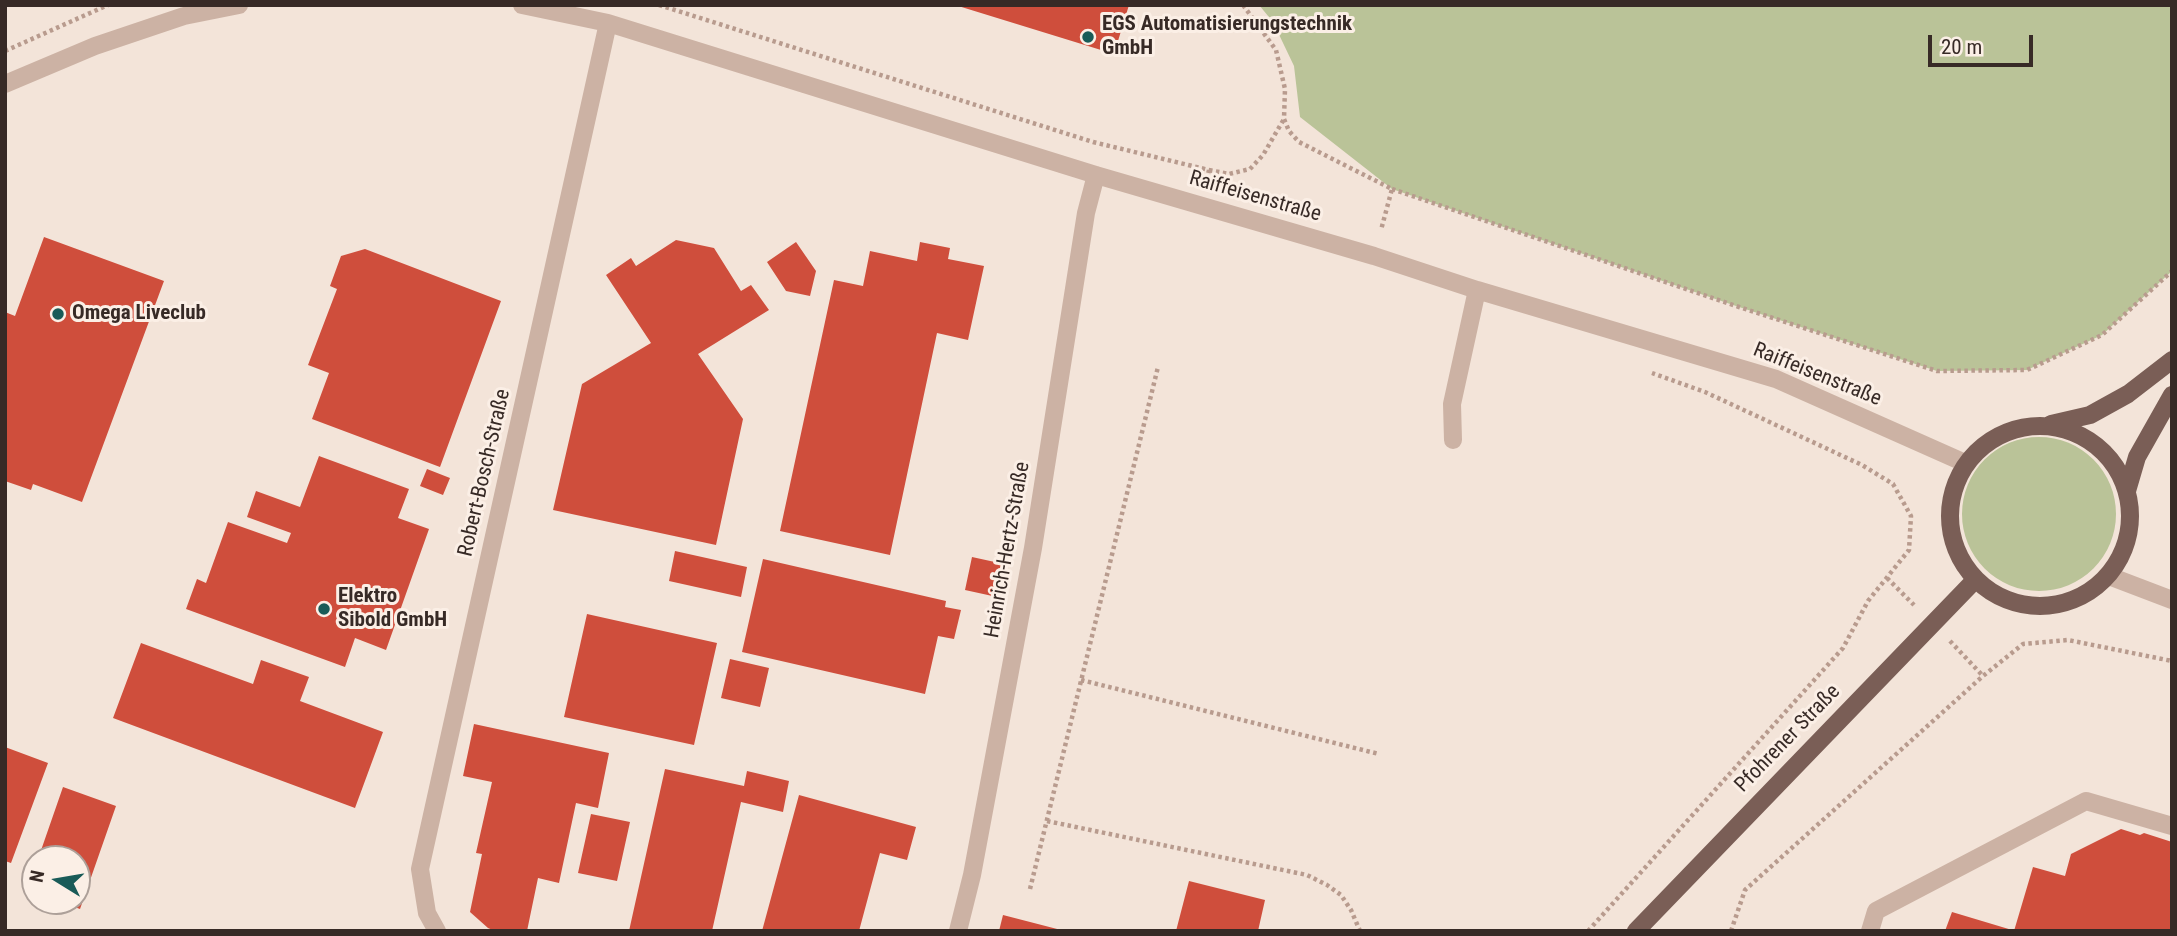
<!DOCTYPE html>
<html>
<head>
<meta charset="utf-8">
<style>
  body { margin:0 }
  #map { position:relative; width:2177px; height:936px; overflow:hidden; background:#f3e4d9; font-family:"Roboto Condensed",sans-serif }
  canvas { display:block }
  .frame { position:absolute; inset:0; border:7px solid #372a26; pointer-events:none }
  .north { position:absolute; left:21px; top:845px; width:70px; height:70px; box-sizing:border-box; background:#fbefe6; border:2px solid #ada099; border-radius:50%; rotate:281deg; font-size:19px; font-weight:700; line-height:28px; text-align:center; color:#372a26 }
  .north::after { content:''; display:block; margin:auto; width:24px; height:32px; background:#195b58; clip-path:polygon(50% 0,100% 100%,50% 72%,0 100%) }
  .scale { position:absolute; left:1928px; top:35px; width:105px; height:32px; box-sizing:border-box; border:4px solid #372a26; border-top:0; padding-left:9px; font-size:21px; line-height:24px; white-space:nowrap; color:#372a26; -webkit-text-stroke:5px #fbefe6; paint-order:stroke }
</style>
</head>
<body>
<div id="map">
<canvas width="2177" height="936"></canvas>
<div class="frame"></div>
<div class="north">N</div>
<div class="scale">20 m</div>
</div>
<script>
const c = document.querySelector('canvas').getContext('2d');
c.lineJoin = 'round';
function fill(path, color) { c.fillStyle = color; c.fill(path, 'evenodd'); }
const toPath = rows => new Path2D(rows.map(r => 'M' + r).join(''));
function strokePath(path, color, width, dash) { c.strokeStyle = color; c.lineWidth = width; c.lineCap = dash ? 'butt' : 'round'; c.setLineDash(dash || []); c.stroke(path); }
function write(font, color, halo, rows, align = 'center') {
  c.font = font + ' "Roboto Condensed",sans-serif'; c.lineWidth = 6; c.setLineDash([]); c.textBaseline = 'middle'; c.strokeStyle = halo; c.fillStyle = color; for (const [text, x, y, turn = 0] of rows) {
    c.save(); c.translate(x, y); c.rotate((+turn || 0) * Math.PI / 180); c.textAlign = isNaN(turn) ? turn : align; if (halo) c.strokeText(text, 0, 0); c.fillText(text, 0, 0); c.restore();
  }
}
const green = toPath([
  [1259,5,2172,5,2172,271,2102,335,2027,370,1937,371,1739,307,1392,189,1300,117,1294,66,1273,22],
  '1962 514a77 77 0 1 1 154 0a77 77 0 1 1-154 0Z'
]);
const building = toPath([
  [955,5,1129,5,1114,54],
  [44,237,164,281,82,502,33,484,31,490,5,481,5,312,15,316],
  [676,240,714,248,741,291,751,285,769,310,698,354,743,419,716,545,553,510,582,384,651,343,606,275,631,258,636,266],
  [796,242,816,271,810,296,786,291,767,262],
  [920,242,950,248,948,259,984,266,968,340,937,333,890,555,780,531,834,280,863,286,870,251,917,261],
  [365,249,501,301,440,467,312,419,329,373,308,365,337,289,330,286,341,256],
  [319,456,409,489,398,518,429,529,386,650,355,638,345,667,186,609,197,579,206,583,228,522,287,543,291,533,247,517,256,491,300,507],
  [427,469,450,478,443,495,420,486],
  [675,551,747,567,741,597,669,581],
  [972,557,1004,564,997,597,965,590],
  [763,559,946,601,945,607,961,610,954,639,938,636,925,694,742,652],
  [587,614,717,643,694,745,564,717],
  [141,643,253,684,261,660,309,677,300,701,383,732,355,808,113,718],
  [730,659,769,668,760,707,721,698],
  [474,724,609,753,598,808,576,803,559,883,538,878,527,931,495,931,488,928,470,912,482,854,476,853,492,782,463,776],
  [5,747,48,763,11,863,5,861],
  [665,769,744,786,747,771,789,781,783,812,741,802,712,931,629,931],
  [63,787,116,806,80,909,58,901,77,901,77,859,38,859],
  [799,795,916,827,907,860,880,853,859,931,762,931],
  [591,814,630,822,617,881,578,873],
  [2121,829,2140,835,2144,833,2172,842,2172,931,2014,931,2033,867,2065,876,2071,854],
  [35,868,35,893,27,891],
  [1189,881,1265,900,1258,931,1176,931],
  [1952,912,2012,930,2012,931,1945,931],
  [1003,915,1061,930,1061,931,999,931]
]);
const path = toPath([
  [659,5,1093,142,1209,170,1207,179],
  [1243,5,1276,50,1285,89,1284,119,1289,131,1299,142,1392,189,1381,230],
  [5,51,108,5],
  [1209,170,1229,174,1250,169,1263,155,1284,119],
  [1392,189,1739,307,1937,371,2027,370,2102,335,2172,271],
  [1887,578,1914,605],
  [1950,641,1983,676],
  [1081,680,1379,754],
  [1047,821,1307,875,1327,885,1341,895,1351,910,1360,931],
  [1030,889,1158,367],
  [1588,931,1843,648,1868,601,1909,550,1911,516,1893,484,1862,465,1705,392,1652,373],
  [1731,931,1745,890,1983,676,2023,644,2068,640,2172,661]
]);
const minor = toPath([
  [522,5,608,23,1096,175,1374,256,1477,290,1776,379,1965,463],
  [5,84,95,46,184,16,239,5],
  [1453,440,1452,404,1477,290],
  [2109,576,2172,600],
  [437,931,427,913,420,869,608,23],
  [958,931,972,875,1033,548,1086,213,1096,175],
  [1870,931,1876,911,2086,801,2172,826]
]);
const major = toPath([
  [2051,424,2090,415,2128,394,2172,360],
  '1950 516a90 90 0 1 1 180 0a90 90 0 1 1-180 0Z',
  [2127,491,2137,457,2172,395],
  [1636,931,1975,580]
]);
const markers = [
  [1088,37,7,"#195b58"],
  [58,314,7,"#195b58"],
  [324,609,7,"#195b58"]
];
const poiNames = [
  ["EGS Automatisierungstechnik",1102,25],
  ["GmbH",1102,49],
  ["Omega Liveclub",72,314],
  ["Elektro",338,597],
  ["Sibold GmbH",338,621]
];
const streetNames = [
  ["Raiffeisenstraße",1255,197,16],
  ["Raiffeisenstraße",1817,375,22],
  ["Robert-Bosch-Straße",485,473,-77],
  ["Heinrich-Hertz-Straße",1008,550,-80],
  ["Pfohrener Straße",1788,739,-46]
];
fill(green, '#bac398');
fill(building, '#cf4e3c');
strokePath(path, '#b89b8e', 4.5, [3.5, 3.5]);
strokePath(minor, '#ccb2a4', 18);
strokePath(major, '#7a5e56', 18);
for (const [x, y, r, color] of markers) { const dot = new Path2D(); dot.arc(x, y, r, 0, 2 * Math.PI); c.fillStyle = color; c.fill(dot); strokePath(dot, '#fbefe6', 2.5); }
write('bold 21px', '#372a26', '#fbefe6', poiNames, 'left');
write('21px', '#372a26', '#fbefe6', streetNames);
</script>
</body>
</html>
